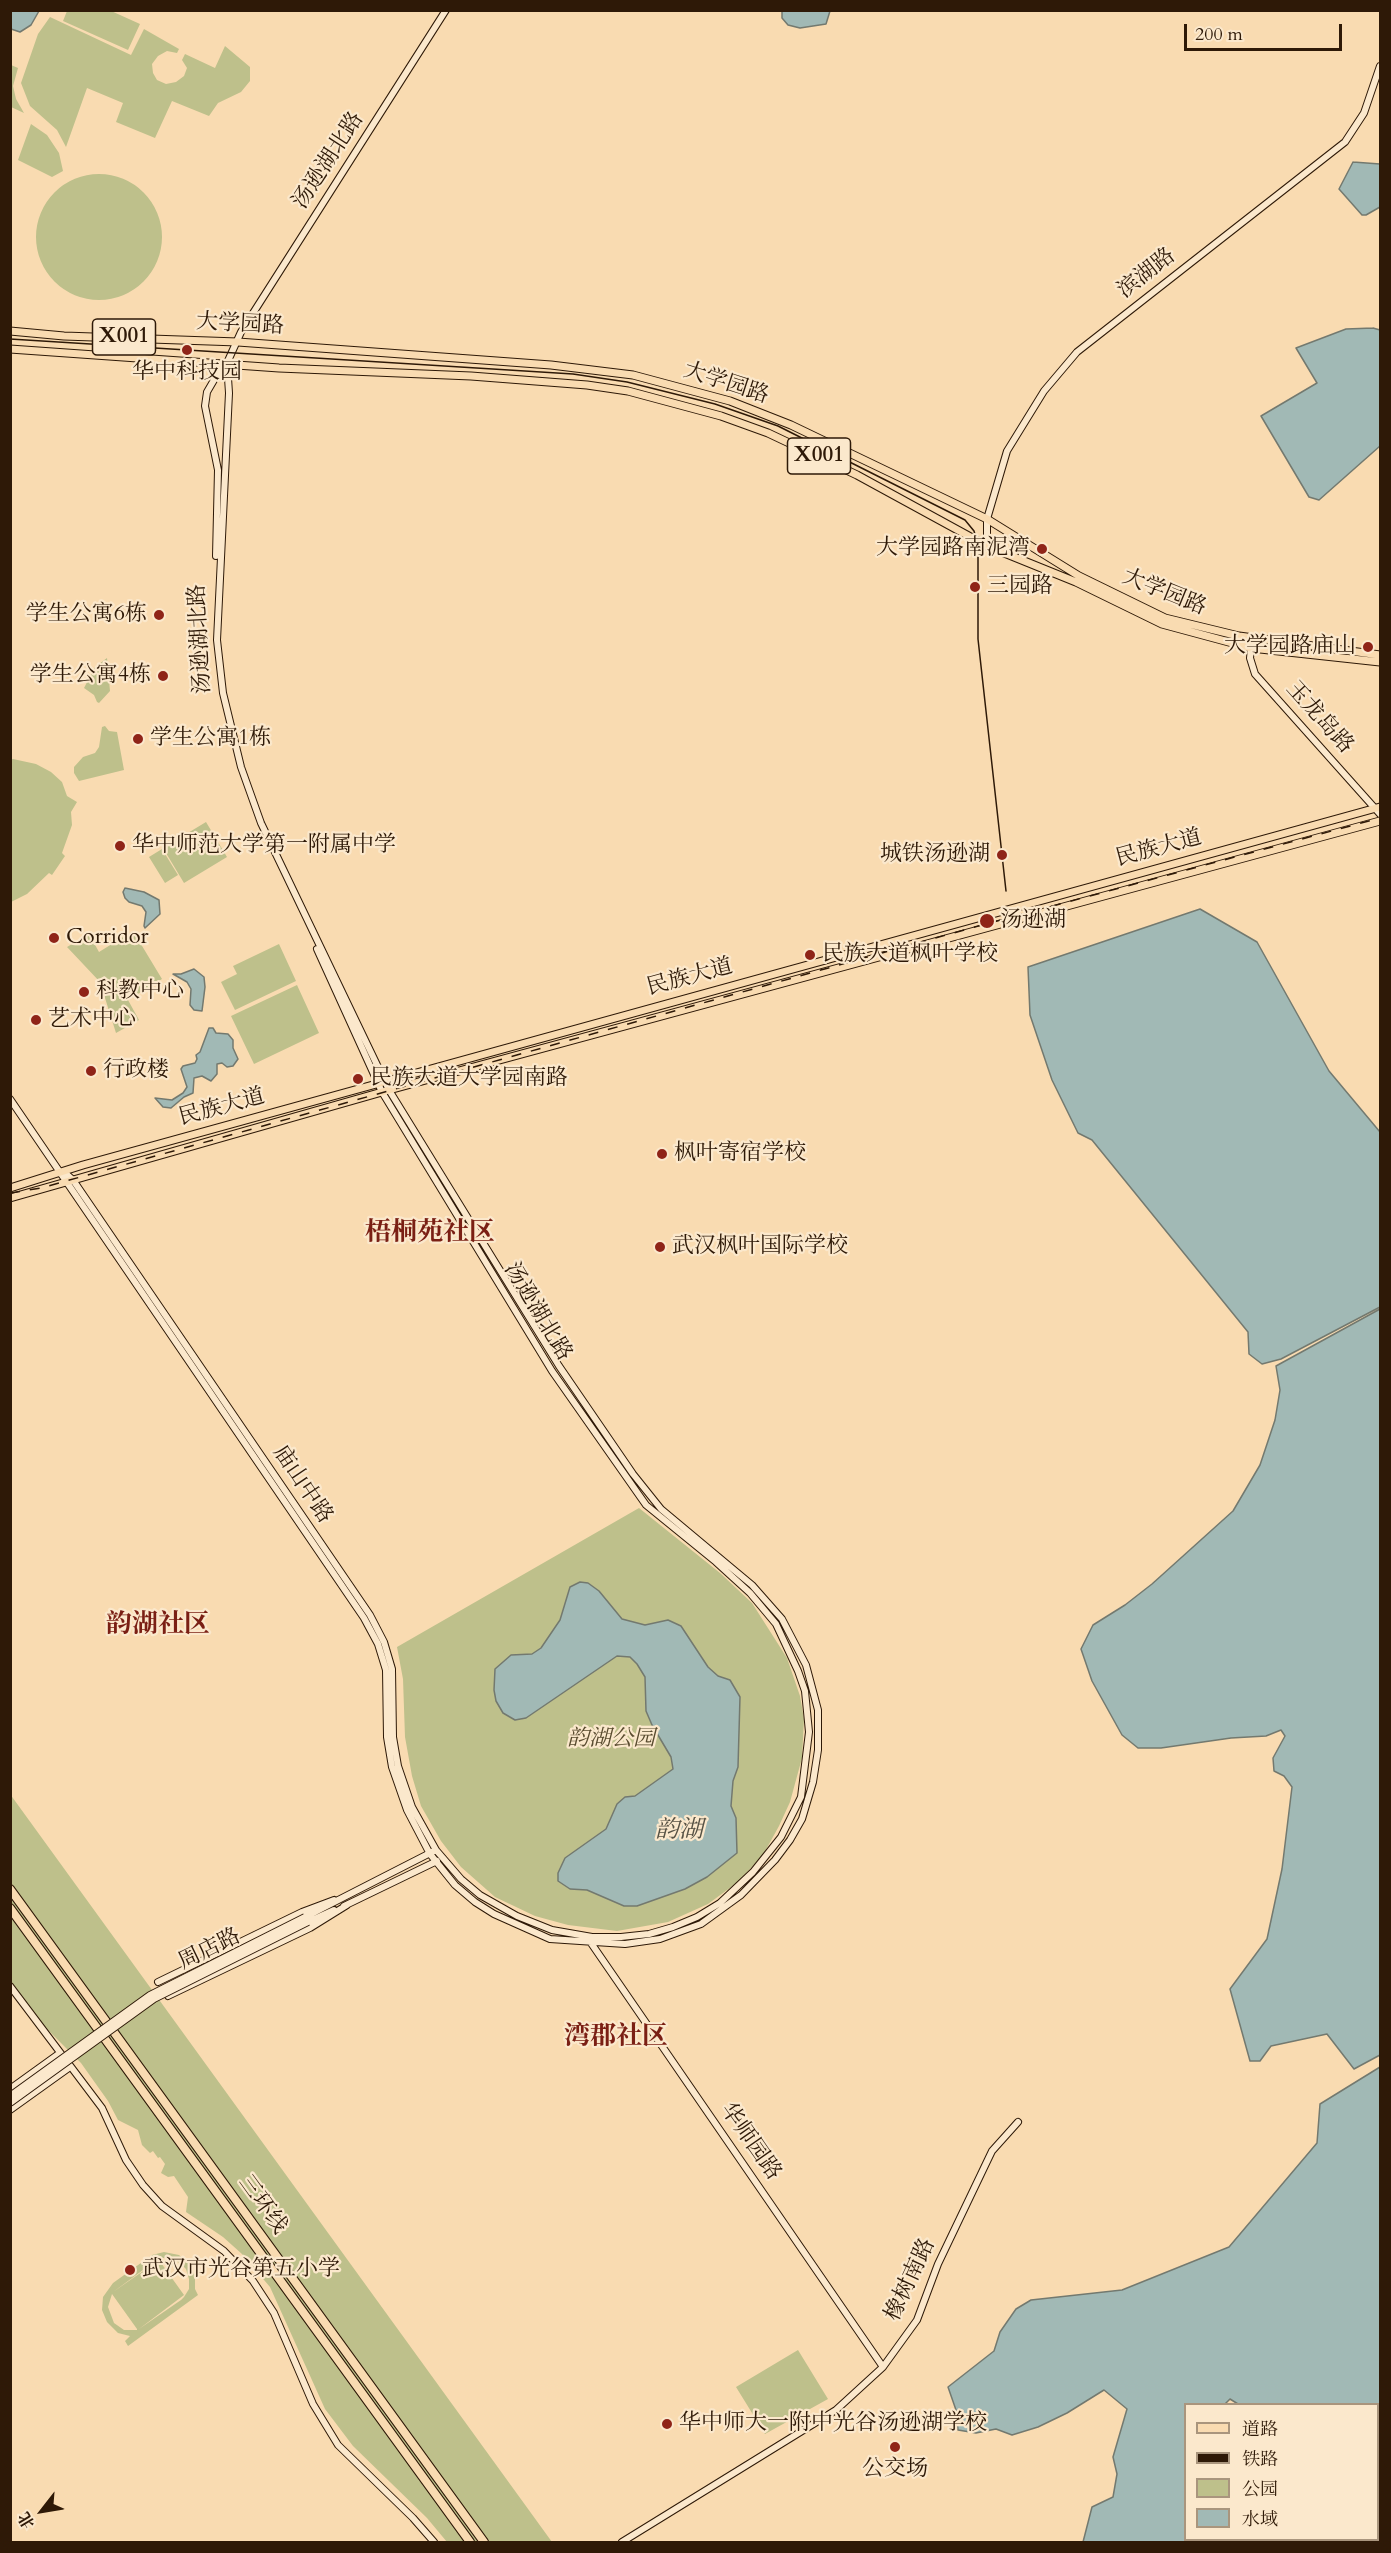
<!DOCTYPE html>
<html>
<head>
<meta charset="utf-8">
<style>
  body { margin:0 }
  #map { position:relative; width:1391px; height:2553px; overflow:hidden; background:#f9dbb1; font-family:Cardo,"Noto Serif SC",serif }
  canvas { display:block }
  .frame { position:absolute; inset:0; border:12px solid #2e1907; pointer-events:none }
  .legend { position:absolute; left:1184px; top:2403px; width:195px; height:138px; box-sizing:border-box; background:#fbe8cc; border:2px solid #a9957d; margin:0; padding:8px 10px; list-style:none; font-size:18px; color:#2e1907 }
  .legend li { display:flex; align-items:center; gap:12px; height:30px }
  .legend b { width:30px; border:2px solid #a9957d }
  .north { position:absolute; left:12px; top:2481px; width:60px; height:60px; -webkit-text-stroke:4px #fbe8cc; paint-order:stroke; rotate:239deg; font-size:16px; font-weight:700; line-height:24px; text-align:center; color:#2e1907 }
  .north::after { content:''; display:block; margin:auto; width:21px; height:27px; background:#2e1907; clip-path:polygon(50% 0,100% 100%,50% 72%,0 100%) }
  .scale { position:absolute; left:1184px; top:24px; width:158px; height:27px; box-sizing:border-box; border:3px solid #2e1907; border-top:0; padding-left:8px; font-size:18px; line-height:21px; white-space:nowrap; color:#2e1907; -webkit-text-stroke:4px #fbe8cc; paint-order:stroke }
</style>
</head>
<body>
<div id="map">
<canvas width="1391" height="2553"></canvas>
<div class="frame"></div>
<ul class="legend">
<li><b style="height:8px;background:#f9dbb1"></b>道路</li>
<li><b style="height:8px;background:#2e1907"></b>铁路</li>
<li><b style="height:16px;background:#bec08b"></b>公园</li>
<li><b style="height:16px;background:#a1b9b5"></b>水域</li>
</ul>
<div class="north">北</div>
<div class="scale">200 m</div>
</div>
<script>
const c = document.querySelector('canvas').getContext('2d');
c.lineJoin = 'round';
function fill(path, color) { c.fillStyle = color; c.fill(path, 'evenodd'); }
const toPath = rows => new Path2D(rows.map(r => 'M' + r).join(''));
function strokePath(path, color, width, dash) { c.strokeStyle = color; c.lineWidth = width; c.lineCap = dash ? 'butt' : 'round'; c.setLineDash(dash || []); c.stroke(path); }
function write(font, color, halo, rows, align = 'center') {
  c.font = font + ' Cardo,"Noto Serif SC",serif'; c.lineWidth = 4.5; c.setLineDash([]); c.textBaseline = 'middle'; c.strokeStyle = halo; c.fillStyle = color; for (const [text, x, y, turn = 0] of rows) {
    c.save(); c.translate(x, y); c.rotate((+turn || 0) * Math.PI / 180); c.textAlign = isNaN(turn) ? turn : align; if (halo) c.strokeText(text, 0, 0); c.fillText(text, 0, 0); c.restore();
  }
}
const green = toPath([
  [109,10,140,24,128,50,63,21,67,11],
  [50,17,131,55,144,29,179,49,177,53,167,51,158,56,152,64,153,73,157,80,166,84,176,82,184,76,187,68,182,60,185,54,215,68,225,46,250,67,250,81,241,92,218,103,209,116,172,101,155,138,116,122,123,103,87,88,66,147,57,130,30,106,21,83,38,34],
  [11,65,18,68,13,86,16,99,24,113,11,107],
  [31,124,47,135,59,153,63,171,52,177,18,160],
  '36 237a63 63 0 1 1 126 0a63 63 0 1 1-126 0Z',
  [107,658,110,691,99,703,97,702,94,695,84,688,95,667],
  [105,726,109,731,117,732,124,770,79,781,74,773,74,767,83,757,95,753,99,747,102,727],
  [13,759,36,764,51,772,62,782,67,796,77,802,71,812,72,825,62,853,65,856,52,875,49,873,27,894,11,902,10,760],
  [206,822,227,857,184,883,163,848],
  [162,849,178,875,165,883,149,857],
  [133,931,162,979,128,1000,139,1020,116,1033,100,982,67,947,89,934,99,952],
  [279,944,296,981,235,1010,221,982,237,974,233,966],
  [297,985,319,1033,254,1064,231,1016],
  [639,1508,720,1573,752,1603,787,1658,800,1696,804,1719,802,1758,790,1802,779,1826,763,1855,738,1882,708,1904,668,1922,617,1931,568,1925,535,1916,495,1897,461,1867,441,1841,421,1806,412,1776,405,1737,403,1679,397,1647],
  [10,1794,552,2542,447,2542,427,2518,353,2446,325,2409,270,2287,242,2254,223,2237,186,2212,188,2197,174,2176,168,2177,161,2173,165,2164,160,2157,158,2158,153,2151,150,2153,142,2145,138,2130,118,2120,108,2101,81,2063,43,2025,11,1981],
  [164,2252,179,2255,189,2264,195,2276,195,2289,198,2295,128,2346,125,2341,130,2336,118,2333,107,2322,102,2310,103,2297,113,2283,152,2255],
  [167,2258,180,2263,186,2269,189,2279,189,2289,184,2297,181,2300,139,2329,184,2295,159,2260,113,2292,154,2262,162,2258],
  [112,2294,137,2329,137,2330,124,2330,114,2323,108,2307],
  [798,2350,828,2399,765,2434,736,2387]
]);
const water = toPath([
  [10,11,11,10,39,11,31,25,20,32,11,29,10,11],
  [782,11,782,10,830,11,826,24,800,28,788,25,782,18,782,11],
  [1353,162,1380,164,1380,207,1366,215,1362,215,1339,189,1353,162],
  [1373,328,1380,330,1380,446,1319,500,1309,497,1261,416,1317,383,1296,348,1346,329,1373,328],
  [125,888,144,892,159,900,160,914,145,928,144,926,146,912,142,906,129,902,125,898,123,892,125,888],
  [1200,909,1257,942,1329,1071,1380,1132,1380,1307,1281,1359,1262,1364,1249,1354,1248,1332,1092,1140,1078,1133,1052,1080,1030,1015,1028,967,1200,909],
  [194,969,204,977,205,987,202,1011,194,1010,190,1005,191,989,187,982,173,974,181,974,194,969],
  [209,1028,213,1028,216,1033,228,1034,233,1040,233,1048,238,1059,233,1066,227,1067,222,1063,217,1064,217,1074,211,1081,202,1076,194,1078,193,1093,184,1097,171,1108,163,1107,155,1098,172,1100,183,1093,187,1087,181,1069,183,1066,195,1063,197,1059,196,1055,200,1052,209,1028],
  [1380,1309,1380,2055,1354,2069,1327,2034,1271,2046,1260,2061,1250,2061,1230,1989,1267,1939,1282,1869,1292,1787,1284,1776,1274,1771,1273,1758,1285,1736,1281,1730,1266,1736,1231,1738,1161,1748,1138,1748,1122,1735,1092,1681,1081,1649,1093,1625,1125,1605,1152,1584,1233,1511,1260,1465,1275,1420,1280,1390,1276,1366,1380,1309],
  [580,1582,588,1583,599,1591,622,1619,645,1625,668,1620,681,1626,708,1667,718,1676,730,1680,740,1697,738,1767,733,1781,731,1806,736,1818,737,1853,707,1877,685,1889,637,1906,624,1906,587,1890,570,1889,558,1881,558,1873,565,1858,606,1829,617,1804,625,1797,635,1796,673,1769,671,1757,652,1725,646,1711,645,1677,637,1664,630,1657,617,1656,526,1718,515,1720,503,1713,496,1701,494,1690,495,1669,511,1655,532,1654,541,1648,560,1620,570,1587,580,1582],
  [1380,2067,1380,2542,1342,2542,1342,2540,1378,2540,1378,2404,1238,2404,1230,2399,1225,2404,1186,2404,1186,2542,1083,2542,1092,2507,1113,2497,1117,2474,1113,2457,1127,2409,1104,2390,1067,2413,1038,2427,1012,2435,996,2429,976,2433,958,2430,956,2410,948,2387,994,2351,1000,2332,1016,2309,1031,2300,1122,2290,1229,2247,1317,2143,1320,2104,1380,2067]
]);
const secondary = toPath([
  [987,546,987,519,1007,451,1044,391,1077,352,1345,142,1364,113,1380,66],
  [216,556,218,470,205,406,207,392,221,368,227,363,241,332,446,10],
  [1252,639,1250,658,1255,674,1380,814],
  [10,1099,364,1618,378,1644,386,1670,387,1737,392,1767,407,1810,430,1854,455,1885,475,1902,494,1914,550,1939,625,1944,660,1939,701,1924,741,1895,775,1860,790,1840,802,1819,813,1782,818,1750,818,1710,806,1665,782,1619,752,1585,661,1509,633,1474,559,1366,389,1090,261,823,241,767,223,693,217,640,229,393,227,363],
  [64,1172,73,1180,370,1615,384,1642,392,1669,393,1737,398,1766,412,1807,436,1850],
  [344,1906,437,1861],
  [305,1917,436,1850,461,1879,480,1895,517,1916,552,1930,592,1937,621,1937,649,1934,673,1927,697,1917,720,1903,753,1872,781,1837,801,1797,809,1732,805,1691,798,1671,776,1624,750,1593,716,1562,646,1505,552,1371,382,1092,317,949],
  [308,1922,334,1910],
  [591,1943,883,2367],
  [158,1982,302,1912,334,1900],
  [10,1986,102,2108,126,2160,143,2185,162,2206,224,2251,253,2281,274,2313,313,2404,338,2445,413,2518,434,2542],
  [168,1996,310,1928,347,1905],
  [10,2089,60,2053],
  [10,2110,70,2067],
  [622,2542,836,2410,883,2367,917,2320,938,2264,992,2151,1018,2122]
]);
const primary = toPath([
  [10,331,64,336,238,342,551,365,633,375,730,401,791,425,987,519,1079,576,1165,618,1239,636,1380,655],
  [10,349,279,368,471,376,587,385,628,391,721,416,768,433,857,475,987,546,1076,582,1162,624,1251,648,1380,662],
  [10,1188,83,1165,1380,807],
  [10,1198,389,1090,1380,821]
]);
const highway = toPath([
  [10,1889,484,2542],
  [10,1908,470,2542]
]);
const tram = toPath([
  [10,339,573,374,627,382,715,404,778,426,965,520,974,531,978,545,978,639,1006,891]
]);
const rail = toPath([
  [10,1193,41,1188,982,925,1380,818]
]);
const secondaryBridge = toPath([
  [10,2096,150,1995,305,1917],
  [10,2103,154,1999,308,1922]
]);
const markers = [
  [187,350,6,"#8f2418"],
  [1042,549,6,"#8f2418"],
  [975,587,6,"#8f2418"],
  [159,615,6,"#8f2418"],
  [1368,647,6,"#8f2418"],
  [163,676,6,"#8f2418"],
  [138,739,6,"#8f2418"],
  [120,846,6,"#8f2418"],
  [1002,855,6,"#8f2418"],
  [987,921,8,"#8f2418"],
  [54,938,6,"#8f2418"],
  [810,955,6,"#8f2418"],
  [84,992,6,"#8f2418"],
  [36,1020,6,"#8f2418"],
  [91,1071,6,"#8f2418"],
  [358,1079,6,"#8f2418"],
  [662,1154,6,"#8f2418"],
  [660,1247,6,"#8f2418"],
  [130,2270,6,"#8f2418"],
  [667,2424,6,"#8f2418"],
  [895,2447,6,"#8f2418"]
];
const shields = [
  [124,337,63],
  [819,456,63]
];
const shieldNames = [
  ["X001",124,337],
  ["X001",819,456]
];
const streetNames = [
  ["汤逊湖北路",329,161,-57],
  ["滨湖路",1147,274,-38],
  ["大学园路",240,325,3],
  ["大学园路",726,384,18],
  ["大学园路",1164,593,22],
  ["汤逊湖北路",201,639,-93],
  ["玉龙岛路",1319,718,48],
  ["民族大道",1159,849,-15],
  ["民族大道",690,978,-15],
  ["民族大道",222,1108,-15],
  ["汤逊湖北路",537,1312,59],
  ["庙山中路",302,1485,56],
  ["周店路",210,1950,-26],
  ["华师园路",750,2142,55],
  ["三环线",262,2205,54],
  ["橡树南路",911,2280,-65]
];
const poiNames = [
  ["华中科技园",187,373,"center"],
  ["大学园路南泥湾",1030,549,"right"],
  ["三园路",987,587],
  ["学生公寓6栋",147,615,"right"],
  ["大学园路庙山",1356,647,"right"],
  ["学生公寓4栋",151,676,"right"],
  ["学生公寓1栋",150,739],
  ["华中师范大学第一附属中学",132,846],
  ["城铁汤逊湖",990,855,"right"],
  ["汤逊湖",1000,921],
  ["Corridor",66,938],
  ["民族大道枫叶学校",822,955],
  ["科教中心",96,992],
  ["艺术中心",48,1020],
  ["行政楼",103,1071],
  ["民族大道大学园南路",370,1079],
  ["枫叶寄宿学校",674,1154],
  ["武汉枫叶国际学校",672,1247],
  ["武汉市光谷第五小学",142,2270],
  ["华中师大一附中光谷汤逊湖学校",679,2424],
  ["公交场",895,2470,"center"]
];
const parkNames = [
  ["韵湖公园",611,1740]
];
const waterNames = [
  ["韵湖",679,1831]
];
const quarterNames = [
  ["梧桐苑社区",430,1234],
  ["韵湖社区",158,1626],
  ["湾郡社区",616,2038]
];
fill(green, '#bec08b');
fill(water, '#a1b9b5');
strokePath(water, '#73796f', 1.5);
strokePath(secondary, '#2e1907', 8);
strokePath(primary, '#2e1907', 9);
strokePath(highway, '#2e1907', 10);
strokePath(secondary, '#fbe8cc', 6);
strokePath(primary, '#f9dbb1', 7);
strokePath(highway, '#f9dbb1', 8);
strokePath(tram, '#2e1907', 1.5);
strokePath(rail, '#2e1907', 1.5, [10, 10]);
strokePath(secondaryBridge, '#2e1907', 8, []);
strokePath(secondaryBridge, '#fbe8cc', 6);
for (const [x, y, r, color] of markers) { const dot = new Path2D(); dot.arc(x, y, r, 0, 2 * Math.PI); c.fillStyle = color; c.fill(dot); strokePath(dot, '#fbe8cc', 2); }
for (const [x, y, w] of shields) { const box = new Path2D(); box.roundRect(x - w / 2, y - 18, w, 36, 4.5); c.fillStyle = '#fbe8cc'; c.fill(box); strokePath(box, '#2e1907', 1.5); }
write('bold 21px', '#2e1907', null, shieldNames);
write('22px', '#2e1907', '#fbe8cc', streetNames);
write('22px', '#2e1907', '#fbe8cc', poiNames, 'left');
write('italic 22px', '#594b2f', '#fbe8cc', parkNames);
write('italic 24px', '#565144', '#fbe8cc', waterNames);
write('bold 26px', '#7a1f14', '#fbe8cc', quarterNames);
</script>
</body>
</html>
